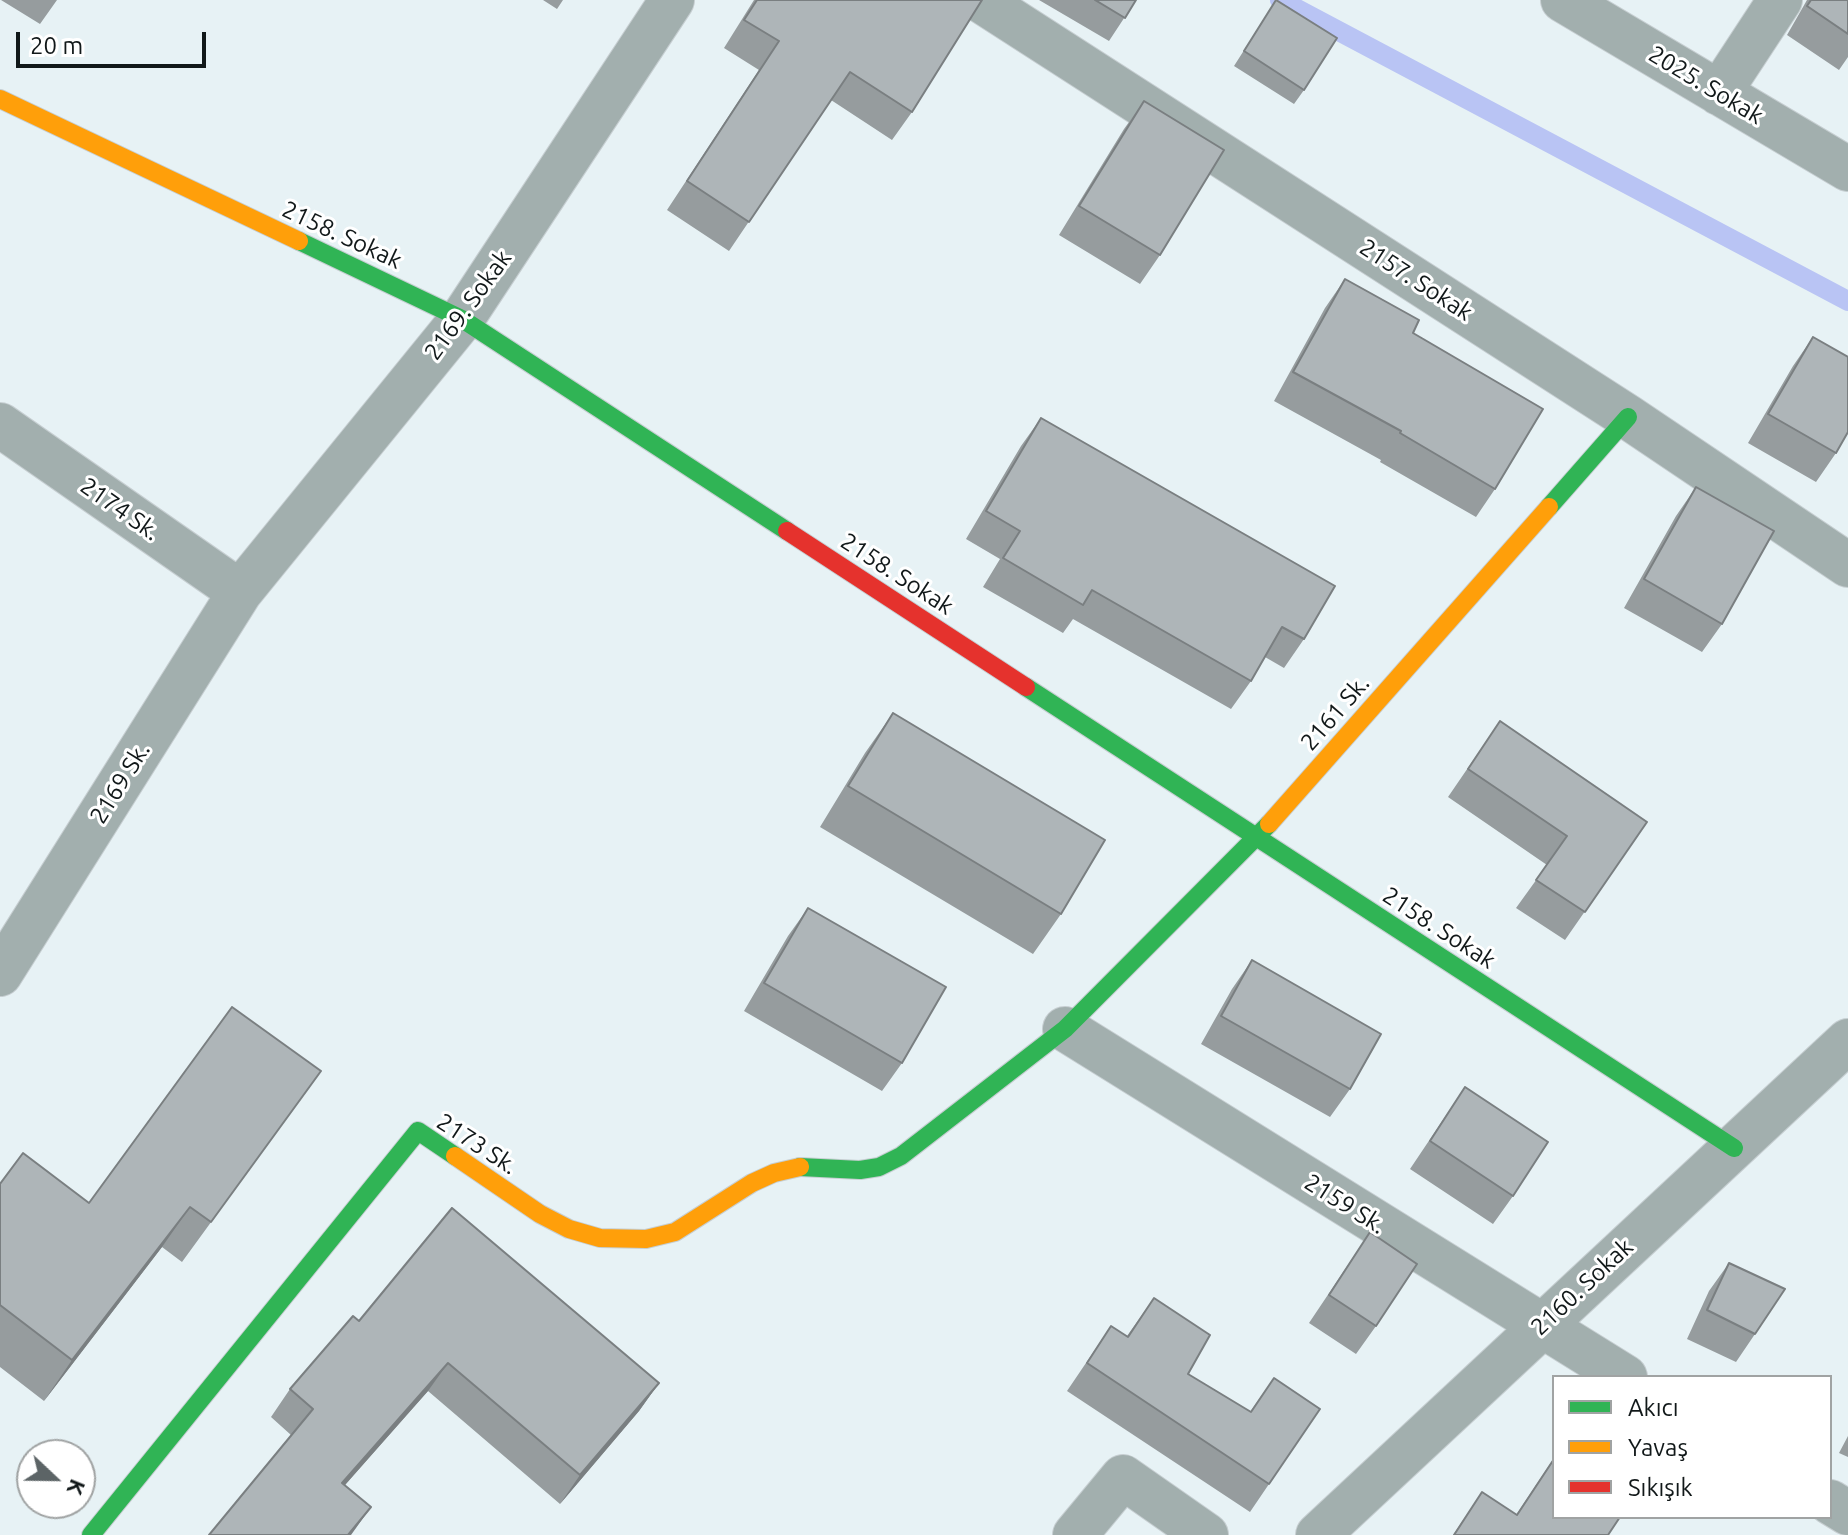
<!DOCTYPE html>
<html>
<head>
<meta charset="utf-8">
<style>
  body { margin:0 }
  #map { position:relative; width:1848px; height:1535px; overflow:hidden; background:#e7f2f5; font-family:Ubuntu,sans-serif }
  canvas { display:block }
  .legend { position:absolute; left:1552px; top:1375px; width:280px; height:144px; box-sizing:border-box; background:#fff; border:2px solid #a0a3a3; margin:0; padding:10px 14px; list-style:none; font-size:24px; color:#111819 }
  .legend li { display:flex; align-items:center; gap:16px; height:40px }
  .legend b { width:40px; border:2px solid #a0a3a3 }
  .north { position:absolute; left:16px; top:1439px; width:80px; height:80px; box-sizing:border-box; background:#fff; border:2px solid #a0a3a3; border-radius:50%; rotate:112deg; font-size:22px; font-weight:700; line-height:32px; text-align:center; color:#111819 }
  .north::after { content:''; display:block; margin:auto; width:28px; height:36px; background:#5c6466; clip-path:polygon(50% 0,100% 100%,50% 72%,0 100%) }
  .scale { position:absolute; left:16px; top:32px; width:190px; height:36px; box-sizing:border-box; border:4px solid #111819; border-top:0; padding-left:10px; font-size:24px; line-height:28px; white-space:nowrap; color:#111819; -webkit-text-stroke:6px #fff; paint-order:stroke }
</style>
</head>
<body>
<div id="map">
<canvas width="1848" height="1535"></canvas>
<ul class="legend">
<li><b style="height:10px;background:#30b455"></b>Akıcı</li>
<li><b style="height:10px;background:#ff9f0a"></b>Yavaş</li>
<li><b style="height:10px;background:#e5322d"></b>Sıkışık</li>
</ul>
<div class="north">K</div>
<div class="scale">20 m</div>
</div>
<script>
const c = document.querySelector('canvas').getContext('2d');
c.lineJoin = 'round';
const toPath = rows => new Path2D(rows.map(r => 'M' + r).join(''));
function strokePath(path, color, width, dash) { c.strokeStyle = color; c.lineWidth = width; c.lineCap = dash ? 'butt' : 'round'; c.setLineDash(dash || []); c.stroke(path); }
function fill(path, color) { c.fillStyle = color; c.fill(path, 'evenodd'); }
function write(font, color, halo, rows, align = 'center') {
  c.font = font + ' Ubuntu,sans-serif'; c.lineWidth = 6; c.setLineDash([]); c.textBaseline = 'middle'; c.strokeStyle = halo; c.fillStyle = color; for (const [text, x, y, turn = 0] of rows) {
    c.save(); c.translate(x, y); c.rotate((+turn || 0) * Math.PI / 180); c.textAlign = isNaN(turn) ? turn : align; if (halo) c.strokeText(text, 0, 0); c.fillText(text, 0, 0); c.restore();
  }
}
const stream = toPath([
  [1280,0,1848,301]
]);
const street = toPath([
  [980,0,1628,417,1848,565],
  [1563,0,1848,169],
  [1719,93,1780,0],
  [0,425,240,592],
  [0,974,240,592,462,319,672,0],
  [1065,1029,1625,1377],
  [1830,1502,1848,1513],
  [1075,1535,1123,1477,1206,1535],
  [1318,1535,1848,1041]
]);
const fast = toPath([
  [299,241,462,319,787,531],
  [1549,507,1628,417],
  [1026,687,1734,1148],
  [800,1167,860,1170,879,1167,901,1156,1065,1029,1269,824],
  [91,1535,418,1131,455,1156]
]);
const slow = toPath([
  [0,99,299,241],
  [1269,824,1549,507],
  [455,1156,540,1214,569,1229,600,1238,646,1239,675,1232,752,1183,774,1173,800,1167]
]);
const jam = toPath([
  [787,531,1026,687]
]);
const wall = toPath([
  [1,0,57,0,40,24],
  [543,0,563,0,557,9],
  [754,0,982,0,912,112,892,140,831,100,729,251,667,210,759,70,724,48],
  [1039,0,1136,0,1109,41],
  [1276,0,1304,90,1294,104,1234,66],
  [1807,0,1848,0,1848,57,1839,70,1787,35],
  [1144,101,1160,255,1140,284,1059,235,1124,129],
  [1345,279,1413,333,1495,489,1476,517,1380,462,1381,460,1274,401,1325,308],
  [1813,337,1836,453,1816,482,1748,443,1793,366],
  [1041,418,1304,639,1284,668,1265,657,1251,681,1231,709,1073,619,1063,633,983,587,1000,559,966,539,1021,446],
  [1696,487,1722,624,1702,652,1624,608,1676,516],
  [893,713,1061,914,1033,954,820,827,865,753],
  [1500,721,1647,822,1565,940,1516,908,1547,865,1448,797],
  [808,908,902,1063,882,1091,744,1011,788,936],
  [1252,960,1350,1089,1330,1117,1201,1044,1232,989],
  [1465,1087,1513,1196,1493,1224,1410,1169],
  [292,1111,182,1262,162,1247,44,1401,0,1367,0,1184,89,1203],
  [1370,1232,1376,1326,1356,1354,1309,1323],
  [1729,1263,1755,1334,1736,1362,1687,1339,1709,1291],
  [1154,1298,1188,1374,1250,1412,1274,1378,1320,1409,1250,1512,1067,1391,1111,1326,1127,1336],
  [359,1321,659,1383,639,1411,560,1504,428,1391,345,1485,351,1535,291,1435,271,1417,290,1389],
  [1848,1436,1848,1457,1839,1453],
  [1554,1458,1554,1517,1608,1535,1453,1535,1482,1492,1516,1515]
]);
const shadedWall = toPath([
  [190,1207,162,1247,44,1401,72,1360],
  [448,1363,428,1391,322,1511,342,1483],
  [659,1383,639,1411,560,1504,580,1475],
  [371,1507,351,1535,348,1535]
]);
const building = toPath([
  [757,0,982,0,912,112,850,72,749,222,687,181,779,41,744,20,757,0],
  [1095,0,1136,0,1125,18,1095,0],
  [1276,0,1337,38,1304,90,1244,51,1276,0],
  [1811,0,1848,0,1848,34,1807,6,1811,0],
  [1144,101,1224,150,1160,255,1079,206,1144,101],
  [1345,279,1419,320,1413,333,1543,409,1495,489,1400,433,1401,431,1293,372,1345,279],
  [1813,337,1848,357,1848,432,1836,453,1768,414,1813,337],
  [1041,418,1335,586,1304,639,1282,627,1251,681,1092,590,1083,605,1003,558,1020,531,986,511,1041,418],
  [1696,487,1774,531,1722,624,1644,579,1696,487],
  [893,713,1105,840,1061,914,848,786,893,713],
  [1500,721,1647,822,1585,912,1536,880,1567,836,1468,769,1500,721],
  [808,908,946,987,902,1063,764,983,808,908],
  [1252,960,1381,1034,1350,1089,1221,1016,1252,960],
  [232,1007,321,1071,211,1222,190,1207,72,1360,0,1305,0,1184,23,1153,89,1203,232,1007],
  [1465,1087,1548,1142,1513,1196,1430,1141,1465,1087],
  [452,1208,659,1383,580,1475,448,1363,342,1483,371,1507,348,1535,209,1535,313,1409,290,1389,353,1316,359,1321,452,1208],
  [1370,1232,1417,1264,1376,1326,1329,1295,1370,1232],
  [1729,1263,1785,1289,1755,1334,1707,1310,1729,1263],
  [1154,1298,1210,1335,1188,1374,1251,1412,1274,1378,1320,1409,1269,1484,1087,1363,1111,1326,1128,1337,1154,1298],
  [1554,1459,1554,1517,1620,1517,1608,1535,1454,1535,1482,1492,1517,1515,1554,1459]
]);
const streetNames = [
  ["2025. Sokak",1706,85,31],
  ["2158. Sokak",342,235,25],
  ["2157. Sokak",1416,280,33],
  ["2169. Sokak",468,305,-54],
  ["2174 Sk.",120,509,35],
  ["2158. Sokak",897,574,33],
  ["2161 Sk.",1335,713,-49],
  ["2169 Sk.",120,783,-58],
  ["2158. Sokak",1439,928,33],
  ["2173 Sk.",477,1144,33],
  ["2159 Sk.",1345,1204,32],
  ["2160. Sokak",1582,1287,-43]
];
strokePath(stream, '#b9c4f4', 20);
strokePath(street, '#c6ced1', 46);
strokePath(fast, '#c6ced1', 20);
strokePath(slow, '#c6ced1', 20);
strokePath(jam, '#c6ced1', 20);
strokePath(street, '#a2afae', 44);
strokePath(fast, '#30b455', 18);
strokePath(slow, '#ff9f0a', 18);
strokePath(jam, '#e5322d', 18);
fill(wall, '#969c9e');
fill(shadedWall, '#7a7f81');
fill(building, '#aeb5b8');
strokePath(building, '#7a7f81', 2);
write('24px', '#111819', '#fff', streetNames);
</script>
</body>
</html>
